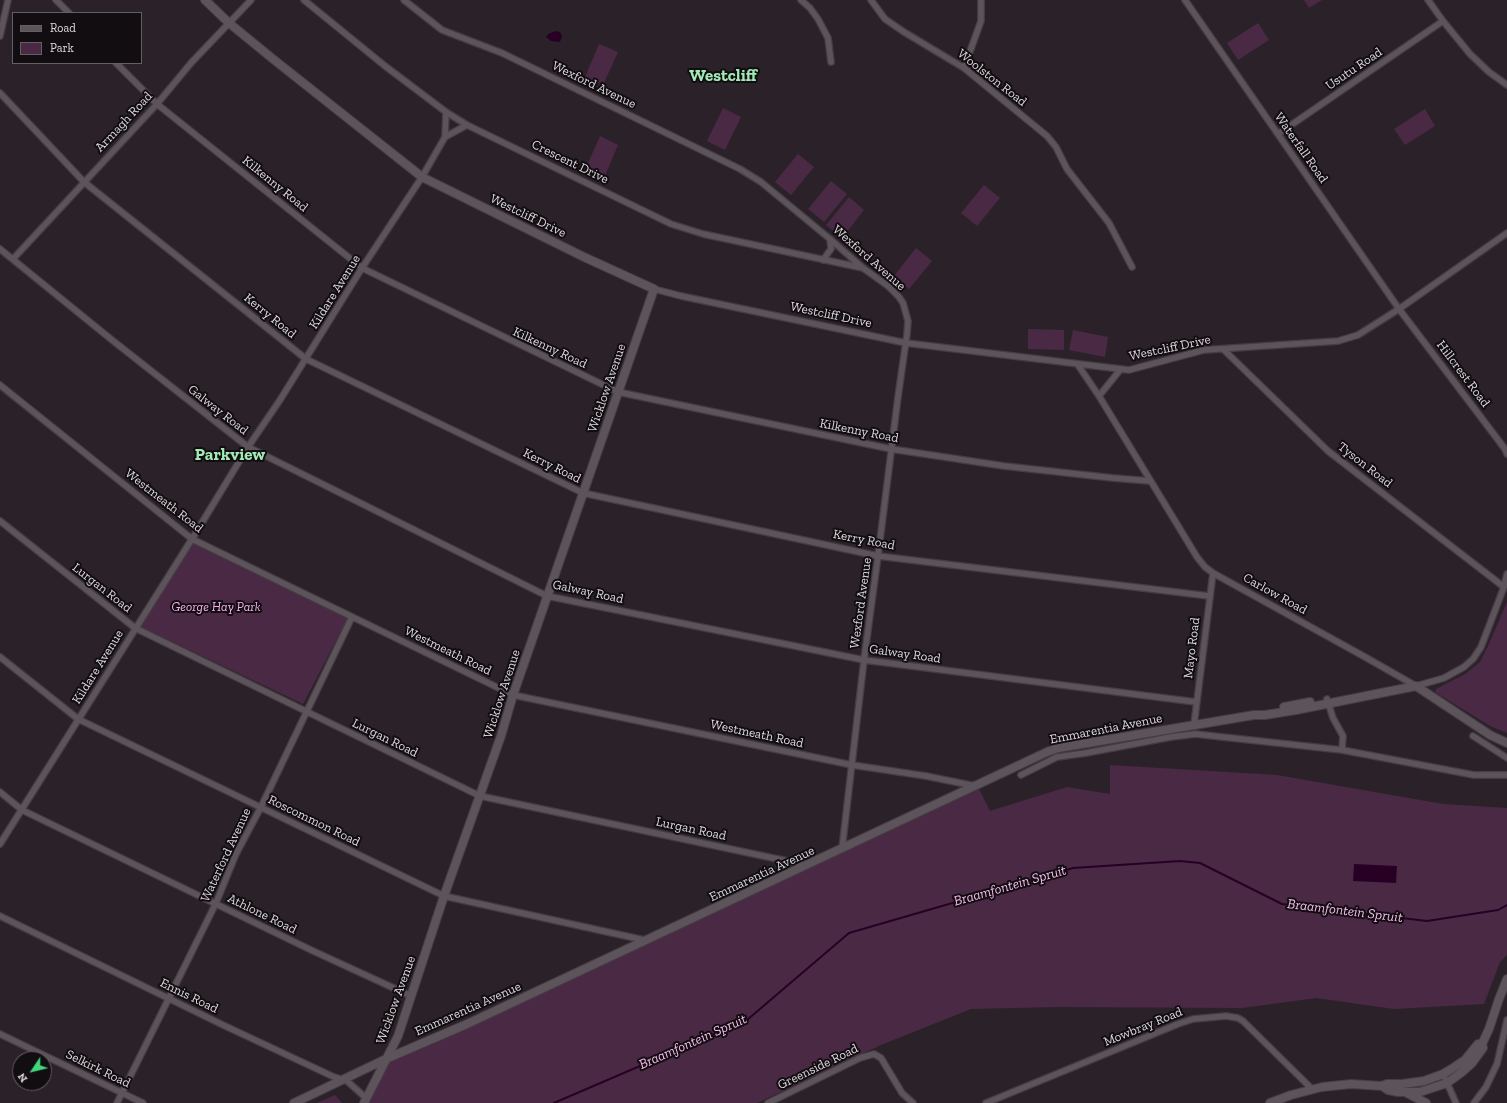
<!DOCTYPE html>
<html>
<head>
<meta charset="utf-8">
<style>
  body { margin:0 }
  #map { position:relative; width:1507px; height:1103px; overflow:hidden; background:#2b2229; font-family:"Zilla Slab",serif }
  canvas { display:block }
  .legend { position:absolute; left:12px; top:12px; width:130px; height:52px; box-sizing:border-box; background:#110d10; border:1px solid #635f62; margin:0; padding:5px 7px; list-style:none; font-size:12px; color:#dfd9de }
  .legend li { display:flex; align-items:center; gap:8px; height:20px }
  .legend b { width:20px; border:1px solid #635f62 }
  .north { position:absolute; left:12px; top:1051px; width:40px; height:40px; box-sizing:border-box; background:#110d10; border:1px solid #635f62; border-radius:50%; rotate:235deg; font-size:11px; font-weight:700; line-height:16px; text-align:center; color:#dfd9de }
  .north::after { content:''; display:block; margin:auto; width:14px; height:18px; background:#3fd77d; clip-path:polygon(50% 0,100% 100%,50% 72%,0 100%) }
</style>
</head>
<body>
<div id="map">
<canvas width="1507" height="1103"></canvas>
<ul class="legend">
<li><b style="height:5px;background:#5d535b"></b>Road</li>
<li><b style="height:11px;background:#4a2945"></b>Park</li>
</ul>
<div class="north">N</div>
</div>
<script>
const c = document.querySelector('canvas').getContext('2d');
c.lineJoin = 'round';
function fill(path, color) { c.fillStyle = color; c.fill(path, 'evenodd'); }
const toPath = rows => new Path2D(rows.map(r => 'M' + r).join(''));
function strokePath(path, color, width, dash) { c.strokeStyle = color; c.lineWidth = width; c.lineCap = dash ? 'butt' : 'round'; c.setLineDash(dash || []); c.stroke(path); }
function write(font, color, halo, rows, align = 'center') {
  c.font = font + ' "Zilla Slab",serif'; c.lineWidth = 4; c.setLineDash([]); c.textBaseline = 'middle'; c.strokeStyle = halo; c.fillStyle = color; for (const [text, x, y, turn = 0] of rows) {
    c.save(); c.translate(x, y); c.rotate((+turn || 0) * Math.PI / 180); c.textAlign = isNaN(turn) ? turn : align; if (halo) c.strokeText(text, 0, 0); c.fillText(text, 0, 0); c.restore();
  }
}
const green = toPath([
  [1304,0,1322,0,1309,8],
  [1258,23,1269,40,1238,60,1227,43],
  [599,44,618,52,603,85,585,77],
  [723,108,741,117,725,150,707,141],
  [1425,109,1435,126,1405,145,1394,129],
  [600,136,618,145,604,178,585,170],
  [798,154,814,167,791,195,775,182],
  [831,181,847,194,824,222,808,209],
  [984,185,1000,198,977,226,961,213],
  [849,197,864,210,842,238,826,225],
  [916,248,932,261,909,289,894,276],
  [1028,329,1064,330,1064,350,1028,349],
  [1073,330,1108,337,1105,357,1069,350],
  [192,540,349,616,303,704,141,627],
  [1507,602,1507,733,1490,726,1435,692,1436,689,1465,674,1480,662,1488,646],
  [1110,765,1277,775,1443,804,1507,808,1507,955,1500,962,1484,1004,1394,1009,1316,998,1242,1008,1056,1007,971,1009,881,1045,757,1103,366,1103,388,1058,842,849,979,789,990,811,1067,787,1110,794],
  [335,1095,342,1103,317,1103]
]);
const water = toPath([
  [556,31,560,32,562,36,560,42,551,41,546,37,548,34],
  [1354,864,1397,866,1396,883,1353,881]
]);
const stream = toPath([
  [554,1103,747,1020,849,933,1073,868,1180,861,1200,863,1282,904,1427,921,1498,910,1507,905]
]);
const street = toPath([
  [56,0,69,13],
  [304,0,385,66,446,112,467,125,671,224,703,234,863,268],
  [404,0,442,30,502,53,740,169,761,182,830,239,863,268,888,286,899,297,903,303,908,321,907,334,898,397,878,556,864,660,842,849],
  [801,0,810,8,818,19,828,38,831,62],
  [871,0,885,19,904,32,964,68,1047,136,1056,147,1067,169,1109,223,1132,267],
  [1185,0,1399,309,1505,449,1507,454],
  [1428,0,1443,21,1470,54,1489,72,1507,85],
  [0,36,8,0],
  [116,63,157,104,362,268,618,392,891,449,1004,466,1113,478,1150,481],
  [964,68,981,21,981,0],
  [0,93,84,182,306,359,583,493,878,556,1209,596],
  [1278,134,1443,21],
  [445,137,467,125],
  [0,249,112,340,248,447,547,596,864,660,1196,702],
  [13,259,157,104,191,63,251,0],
  [823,260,831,249,830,239],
  [654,289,681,296,906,343,1129,370,1204,350,1338,341,1358,335,1399,309,1507,233],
  [1223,349,1328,451,1504,587],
  [1078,365,1099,396,1197,557,1205,567,1213,573,1365,657,1416,686,1444,678,1464,667,1473,659,1481,647,1504,587,1507,574],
  [0,385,192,539,513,695,852,765,926,776,975,786],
  [1099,396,1120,370],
  [0,521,135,628,480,796,806,865],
  [0,657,78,719,444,896,644,940],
  [1327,699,1333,718,1343,736,1342,750],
  [1194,725,1213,573],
  [1473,736,1507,758],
  [1021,775,1057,757,1086,753,1171,737,1195,734,1342,750,1474,775,1507,775],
  [0,792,22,810,311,950,411,996],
  [0,844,192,539,248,447,280,400,362,268,422,177,445,137,446,112],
  [0,916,223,1025,334,1077,347,1081,366,1098],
  [0,1034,143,1103],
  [1443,1074,1456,1103],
  [117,1103,216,903,236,854,261,807,352,617],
  [768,1103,860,1058,874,1054,881,1058,902,1093,913,1103],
  [986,1103,1178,1024,1193,1019,1226,1016,1238,1018,1243,1021,1312,1089],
  [1474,1103,1486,1087,1497,1064,1507,1020]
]);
const secondary = toPath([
  [205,0,229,23,273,59,422,177,584,257,654,289,513,695,501,736,444,896,398,1036,364,1103],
  [1284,707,1310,702],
  [1382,1086,1388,1090,1398,1092,1420,1092,1447,1083,1462,1072,1472,1063,1483,1048,1482,1044,1489,1029,1499,999,1507,979],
  [1407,1093,1426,1103],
  [294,1103,388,1058,467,1024,1047,752,1058,748,1254,715,1265,715,1296,710,1416,686,1490,735,1507,743],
  [1270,1103,1291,1095,1322,1087,1351,1084,1382,1086,1387,1084,1402,1084,1424,1081,1443,1074,1453,1068,1465,1060,1478,1044,1482,1044]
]);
const streetNames = [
  ["Usutu Road",1354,69,-34],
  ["Woolston Road",992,78,38],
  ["Wexford Avenue",594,85,26],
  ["Armagh Road",124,122,-47],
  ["Waterfall Road",1301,148,55],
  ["Crescent Drive",570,162,26],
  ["Kilkenny Road",275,184,39],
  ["Westcliff Drive",528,216,26],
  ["Wexford Avenue",869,258,41],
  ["Kildare Avenue",335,292,-58],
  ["Westcliff Drive",831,315,12],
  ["Kerry Road",270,316,39],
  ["Kilkenny Road",550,348,25],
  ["Westcliff Drive",1170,348,-12],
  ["Hillcrest Road",1463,374,53],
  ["Wicklow Avenue",607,388,-71],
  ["Galway Road",218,410,38],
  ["Kilkenny Road",859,431,11],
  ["Tyson Road",1365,465,38],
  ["Kerry Road",552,466,26],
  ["Westmeath Road",164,501,38],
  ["Kerry Road",864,540,11],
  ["Lurgan Road",102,588,38],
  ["Galway Road",588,592,12],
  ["Carlow Road",1275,594,29],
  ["Wexford Avenue",861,603,-82],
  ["Mayo Road",1192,648,-83],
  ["Westmeath Road",448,651,26],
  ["Galway Road",905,654,8],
  ["Kildare Avenue",98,667,-58],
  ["Wicklow Avenue",502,694,-72],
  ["Emmarentia Avenue",1106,729,-11],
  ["Westmeath Road",757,734,12],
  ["Lurgan Road",385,738,26],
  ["Roscommon Road",314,821,26],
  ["Lurgan Road",691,829,12],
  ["Waterford Avenue",226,855,-65],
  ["Emmarentia Avenue",762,874,-25],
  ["Athlone Road",262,914,26],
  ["Ennis Road",189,996,26],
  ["Wicklow Avenue",396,1000,-70],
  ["Emmarentia Avenue",468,1009,-24],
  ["Mowbray Road",1143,1027,-22],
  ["Greenside Road",818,1067,-26],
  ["Selkirk Road",98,1069,26]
];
const parkNames = [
  ["George Hay Park",216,607]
];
const waterNames = [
  ["Braamfontein Spruit",1010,886,-16],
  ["Braamfontein Spruit",1345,911,7],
  ["Braamfontein Spruit",693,1042,-24]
];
const districtNames = [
  ["Westcliff",723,76],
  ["Parkview",230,455]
];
fill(green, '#4a2945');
fill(water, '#290025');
strokePath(stream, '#290025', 2);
strokePath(street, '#443d43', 8);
strokePath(secondary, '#443d43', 10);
strokePath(street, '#5d535b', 5.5);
strokePath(secondary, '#5d535b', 8);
write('13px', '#dfd9de', '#110d10', streetNames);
write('italic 13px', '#fdb1f1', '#110d10', parkNames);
write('italic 14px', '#fabdef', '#110d10', waterNames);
write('bold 17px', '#a3eab7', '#110d10', districtNames);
</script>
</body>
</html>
